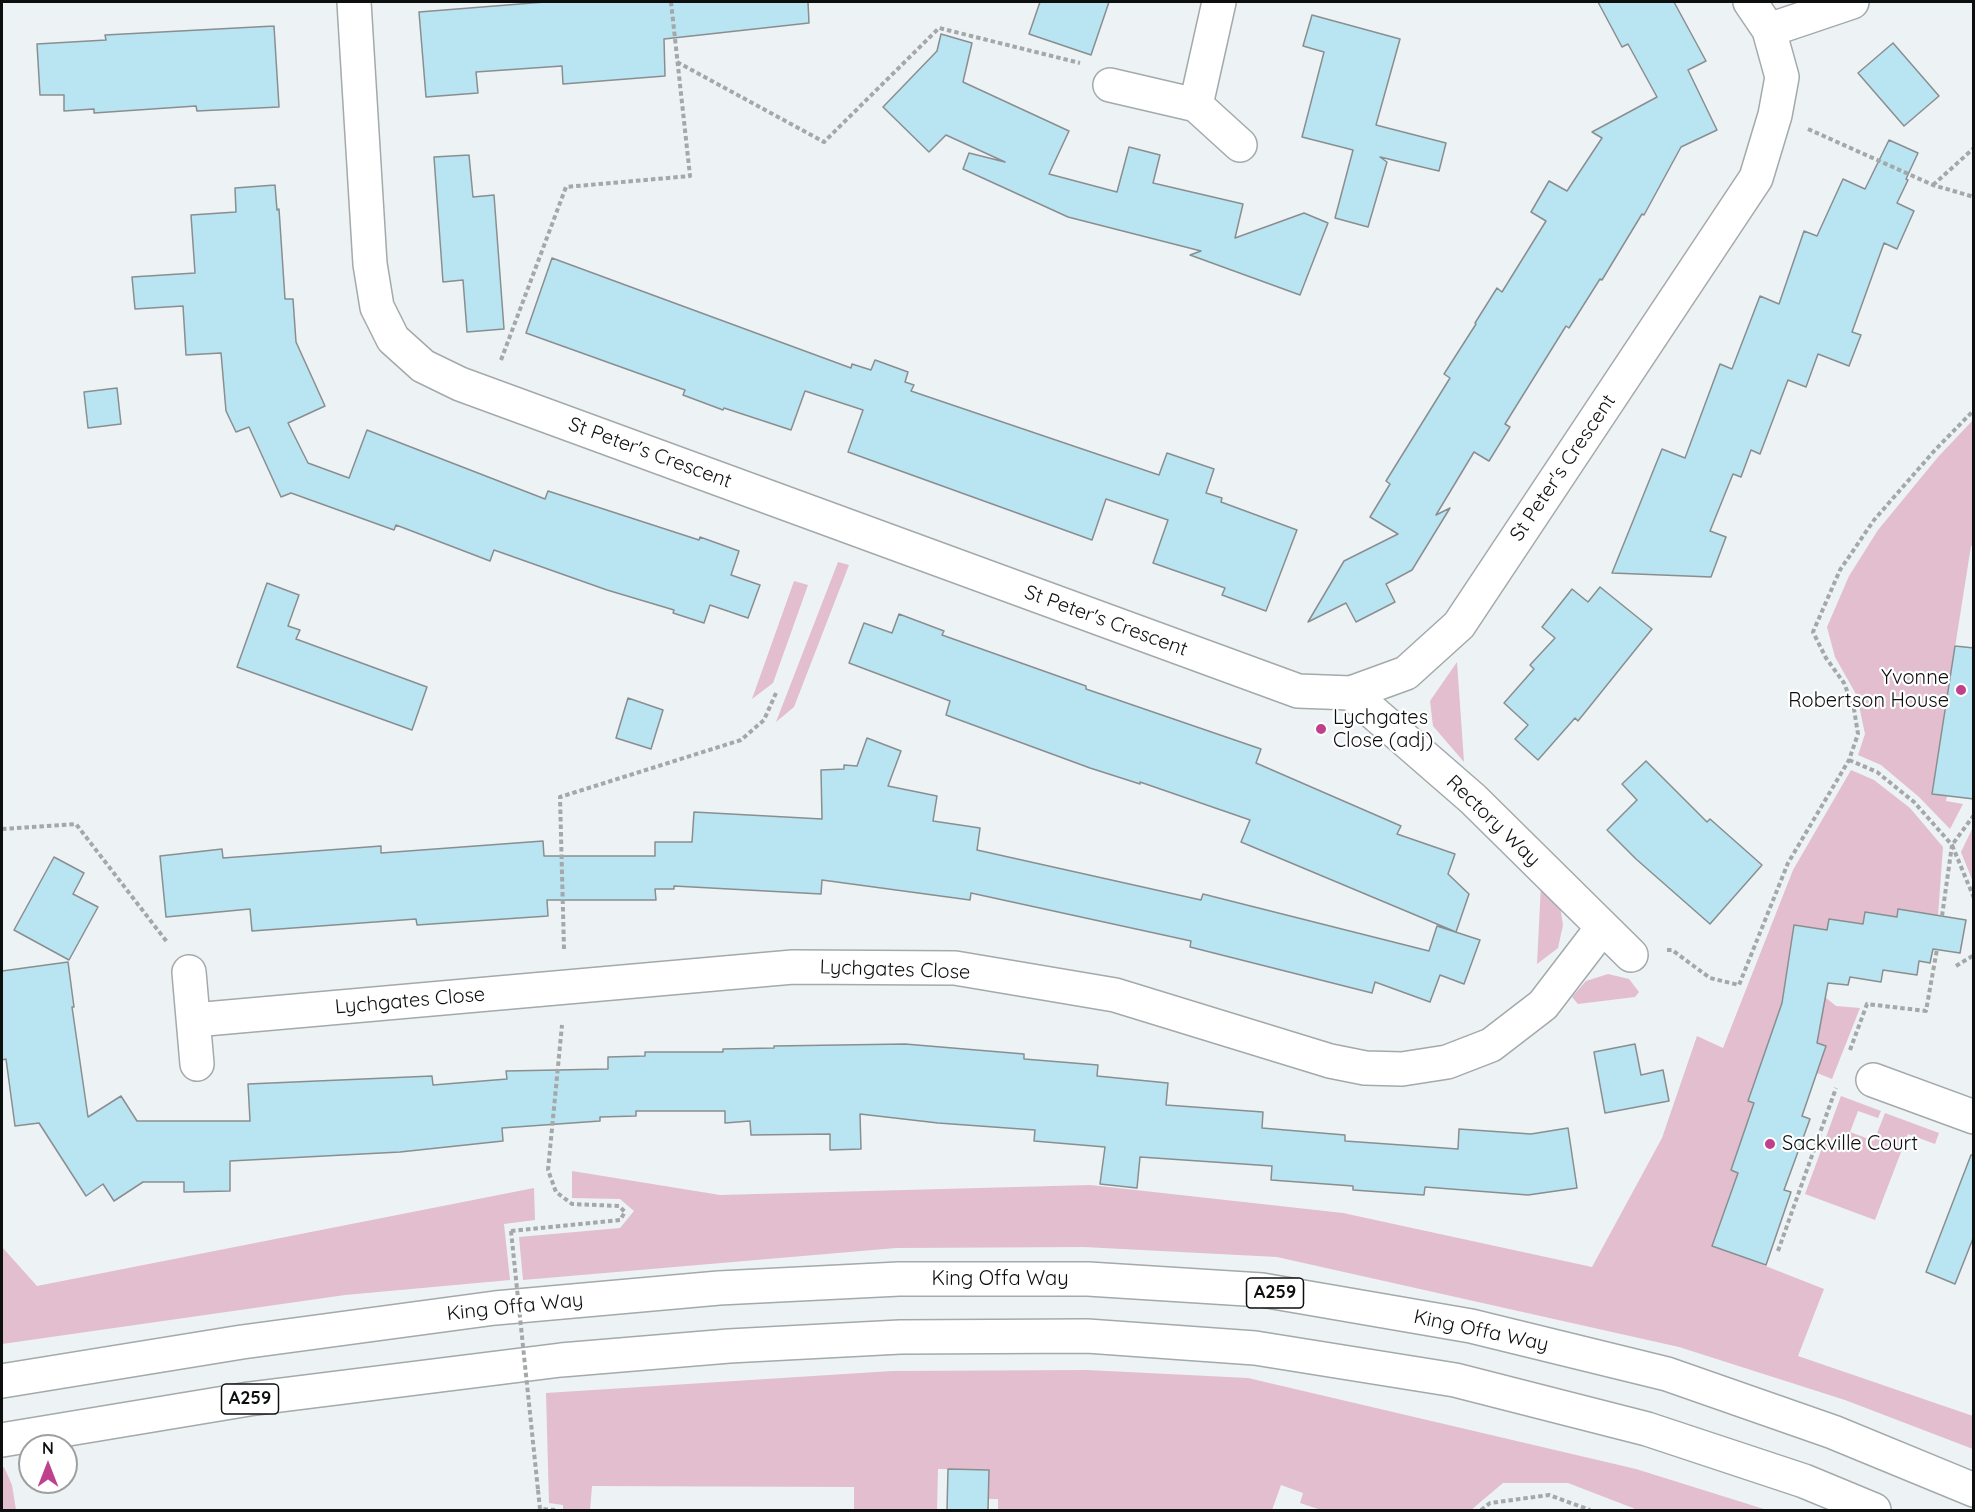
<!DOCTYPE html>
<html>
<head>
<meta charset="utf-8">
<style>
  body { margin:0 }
  #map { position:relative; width:1975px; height:1512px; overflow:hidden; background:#edf2f4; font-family:Quicksand,sans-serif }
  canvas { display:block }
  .frame { position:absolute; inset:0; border:3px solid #0d0f0f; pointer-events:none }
  .north { position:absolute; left:18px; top:1434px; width:60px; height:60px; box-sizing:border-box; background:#fff; border:2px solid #9e9f9f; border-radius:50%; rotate:0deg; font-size:16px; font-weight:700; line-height:24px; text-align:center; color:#0d0f0f }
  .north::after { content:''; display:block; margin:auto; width:21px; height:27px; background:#bf418d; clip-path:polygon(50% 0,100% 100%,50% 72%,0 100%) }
</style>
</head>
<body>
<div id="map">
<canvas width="1975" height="1512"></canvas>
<div class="frame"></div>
<div class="north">N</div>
</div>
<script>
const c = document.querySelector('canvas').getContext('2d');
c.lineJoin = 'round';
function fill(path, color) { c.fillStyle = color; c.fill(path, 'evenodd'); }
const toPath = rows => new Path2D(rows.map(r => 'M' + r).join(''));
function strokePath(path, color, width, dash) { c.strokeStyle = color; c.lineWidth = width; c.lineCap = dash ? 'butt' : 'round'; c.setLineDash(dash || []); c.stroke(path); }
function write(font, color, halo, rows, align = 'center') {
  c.font = font + ' Quicksand,sans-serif'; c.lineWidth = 4.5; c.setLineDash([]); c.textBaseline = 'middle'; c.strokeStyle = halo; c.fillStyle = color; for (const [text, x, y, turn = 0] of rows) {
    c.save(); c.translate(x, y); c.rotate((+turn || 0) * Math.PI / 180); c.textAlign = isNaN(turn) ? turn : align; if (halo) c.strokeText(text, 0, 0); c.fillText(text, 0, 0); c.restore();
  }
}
const green = toPath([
  [1973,420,1973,546,1971,546,1932,793,1947,796,1946,801,1963,804,1950,829,1919,797,1881,765,1858,755,1865,734,1857,696,1835,657,1827,627,1849,576,1878,530,1938,457],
  [838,562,849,565,794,707,776,722],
  [794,581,808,585,773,683,752,699],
  [1457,662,1464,762,1433,726,1430,701],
  [1851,770,1874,780,1910,808,1943,847,1938,916,1897,917,1865,912,1863,924,1829,919,1825,997,1836,1006,1860,1008,1832,1079,1817,1073,1826,1046,1774,1028,1748,1100,1754,1103,1731,1170,1738,1173,1712,1245,1824,1289,1798,1356,1973,1416,1973,1449,1845,1400,1679,1347,1277,1257,1084,1247,896,1248,523,1280,519,1237,620,1228,634,1211,620,1199,572,1198,572,1171,720,1195,1090,1185,1343,1213,1592,1267,1662,1138,1697,1036,1723,1048,1793,870],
  [1973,827,1973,882,1961,852],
  [1541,885,1560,906,1563,925,1558,948,1537,964],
  [1608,974,1629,979,1639,992,1635,997,1578,1004,1572,997,1586,981],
  [1841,1096,1881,1111,1878,1118,1858,1111,1850,1132,1874,1141,1885,1113,1939,1133,1935,1144,1908,1134,1875,1220,1805,1194],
  [534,1188,535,1220,504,1224,510,1280,345,1295,2,1344,2,1247,37,1286],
  [1087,1370,1248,1378,1636,1469,1767,1510,1638,1510,1568,1483,1503,1483,1471,1510,1321,1510,1300,1503,1303,1493,1281,1485,1272,1510,998,1510,998,1499,988,1499,989,1470,938,1469,937,1510,854,1510,854,1487,592,1486,590,1510,563,1510,563,1505,549,1503,546,1393,892,1371],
  [4,1467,12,1485,16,1510,2,1510,2,1468]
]);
const building = toPath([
  [545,2,808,2,809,23,664,39,665,76,563,84,562,66,476,72,478,93,426,97,419,12,545,2],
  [1040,2,1109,2,1091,55,1029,34,1040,2],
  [1598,2,1674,2,1706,61,1688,70,1717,130,1681,147,1644,215,1642,214,1602,280,1600,279,1569,328,1566,326,1505,424,1510,427,1489,461,1474,452,1436,515,1450,508,1412,570,1386,584,1395,602,1356,622,1346,603,1308,622,1344,561,1398,534,1370,517,1390,484,1386,481,1450,378,1444,374,1476,324,1475,323,1497,288,1502,292,1546,221,1531,212,1549,181,1567,191,1602,138,1592,132,1657,97,1628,44,1622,47,1598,2],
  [1312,15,1400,39,1376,125,1446,143,1439,171,1380,157,1387,162,1368,227,1335,218,1353,150,1302,137,1324,52,1303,46,1312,15],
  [274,26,279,107,197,111,196,106,94,113,94,109,64,111,64,95,40,95,37,44,106,40,105,35,274,26],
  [941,34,972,43,963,82,1069,131,1049,174,1117,192,1129,147,1160,155,1153,183,1243,204,1235,238,1304,213,1328,223,1300,295,1190,255,1201,251,1068,217,963,169,969,153,1005,162,946,135,929,152,883,107,937,51,941,34],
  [1893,43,1939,96,1904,126,1858,73,1893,43],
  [1889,140,1918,153,1906,179,1908,180,1897,203,1914,211,1897,249,1884,243,1852,332,1861,335,1849,366,1818,354,1806,387,1788,380,1760,454,1751,450,1741,477,1733,474,1710,531,1726,537,1711,577,1612,573,1662,449,1685,458,1720,364,1732,369,1760,296,1779,304,1804,231,1817,236,1843,179,1865,189,1889,140],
  [469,155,473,197,494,195,504,329,467,332,463,280,443,282,434,157,469,155],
  [275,185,277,210,279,209,285,299,293,299,296,342,325,406,288,423,308,463,349,478,367,430,545,499,548,491,699,540,700,537,739,551,731,575,760,585,748,618,710,605,704,623,673,613,674,610,607,590,494,550,490,561,396,525,394,530,291,493,281,497,249,427,236,432,226,411,221,353,186,355,183,306,135,309,132,277,195,273,191,215,236,212,235,188,275,185],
  [552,258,851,368,852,364,871,370,875,360,908,372,905,382,914,385,911,391,1159,475,1167,453,1214,469,1206,493,1222,498,1221,502,1297,530,1266,611,1222,595,1225,588,1153,563,1168,520,1106,499,1092,540,848,452,863,410,805,391,791,430,724,408,723,410,683,395,685,390,526,333,552,258],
  [117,388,121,424,88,428,84,392,117,388],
  [267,583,299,595,288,626,300,630,296,639,427,687,412,730,237,667,267,583],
  [1600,587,1652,629,1578,721,1575,718,1538,760,1515,739,1528,725,1504,703,1534,669,1530,665,1555,638,1542,627,1572,589,1588,602,1600,587],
  [899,614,944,631,942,635,1086,686,1086,689,1261,749,1256,763,1401,826,1397,834,1455,854,1448,874,1469,894,1456,932,1241,842,1250,820,1140,782,1140,784,1090,768,946,715,950,701,849,663,864,623,892,633,899,614],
  [1955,646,1974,648,1974,799,1932,794,1955,646],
  [628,698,663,710,651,749,616,738,628,698],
  [867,738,901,751,888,786,937,796,933,821,980,828,977,850,1201,900,1203,894,1429,951,1437,926,1480,940,1464,984,1440,975,1430,1002,1375,982,1372,993,1190,947,1191,941,971,893,970,900,822,880,821,894,674,886,674,889,655,889,656,900,547,900,548,916,417,925,416,919,252,931,250,909,166,917,160,856,222,849,223,858,381,846,381,853,543,841,544,856,655,856,655,842,692,842,694,812,822,819,821,770,844,769,844,765,857,766,867,738],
  [1646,761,1707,822,1710,819,1762,865,1710,924,1636,859,1607,830,1637,800,1622,784,1646,761],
  [54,857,84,873,73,894,98,907,69,960,14,930,54,857],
  [1898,909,1966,920,1960,953,1933,949,1930,963,1919,961,1917,975,1883,970,1881,982,1850,977,1848,985,1828,983,1817,1043,1826,1046,1802,1116,1810,1119,1784,1190,1791,1192,1766,1265,1712,1246,1738,1173,1731,1170,1754,1103,1748,1101,1782,1003,1794,925,1827,930,1829,919,1863,924,1865,912,1897,917,1898,909],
  [68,962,74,1007,72,1007,88,1117,121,1096,137,1121,250,1121,248,1084,432,1076,433,1085,507,1079,506,1071,608,1069,608,1057,645,1056,645,1052,723,1052,723,1049,774,1048,774,1046,905,1044,1024,1054,1024,1059,1098,1065,1097,1076,1168,1083,1166,1105,1263,1112,1262,1128,1345,1135,1345,1141,1458,1149,1459,1129,1531,1134,1568,1128,1577,1188,1528,1195,1425,1187,1424,1195,1353,1190,1353,1186,1271,1180,1272,1166,1140,1157,1137,1188,1100,1184,1105,1147,1034,1141,1035,1130,938,1123,860,1114,861,1149,830,1150,830,1134,751,1135,750,1121,725,1123,725,1111,636,1111,636,1116,600,1117,600,1121,502,1128,503,1141,400,1152,230,1161,230,1191,184,1192,184,1182,143,1182,114,1201,103,1184,86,1196,39,1123,15,1126,6,1059,2,1060,2,971,68,962],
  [1635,1044,1641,1075,1663,1070,1669,1101,1605,1113,1594,1052,1635,1044],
  [1971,1155,1974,1155,1974,1236,1955,1284,1926,1272,1971,1155],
  [948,1469,989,1470,988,1510,947,1510,948,1469]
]);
const path = toPath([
  [677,62,824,142,939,28,1080,63],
  [1808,129,1933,185,1974,197],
  [1933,185,1974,148],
  [501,360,566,187,690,176,671,2],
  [1849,760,1877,772,1914,802,1952,845,1942,916],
  [1974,815,1952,845,1974,898],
  [2,829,76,824,167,942],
  [564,949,560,797,741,740,764,720,776,693],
  [1667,950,1672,950,1710,978,1739,985,1788,863,1849,760,1858,734,1854,709,1844,683,1826,658,1813,632,1840,570,1874,520,1935,450,1974,410],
  [1956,966,1974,955],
  [1850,1050,1867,1004,1926,1011,1937,949],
  [511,1231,620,1220,625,1212,619,1206,572,1204,556,1192,548,1170,562,1025],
  [1778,1251,1836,1088],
  [538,1490,540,1509,555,1510],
  [1481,1510,1490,1503,1549,1495,1590,1510]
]);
const minor = toPath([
  [354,2,370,264,377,307,393,339,423,366,460,384,1298,691,1351,693,1406,673,1459,625,1756,178,1775,115,1782,77,1769,30,1750,2],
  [1769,30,1852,2],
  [1110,85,1196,105,1240,145],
  [1196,105,1219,2],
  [1351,693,1473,799,1631,955],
  [189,972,197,1064],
  [194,1020,793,967,955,968,1115,995,1330,1061,1365,1068,1402,1069,1447,1062,1491,1045,1543,1005,1602,928],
  [1873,1080,1974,1117]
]);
const highway = toPath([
  [2,1381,242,1342,495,1308,719,1288,899,1279,1088,1279,1262,1290,1471,1326,1667,1374,1833,1432,1974,1490],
  [2,1440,249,1399,561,1360,729,1346,900,1337,1087,1336,1255,1348,1455,1380,1647,1429,1804,1481,1874,1510]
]);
const pathBridge = toPath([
  [511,1231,538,1490]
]);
const markers = [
  [1961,690,6,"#bf418d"],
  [1321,729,6,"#bf418d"],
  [1770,1144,6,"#bf418d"]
];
const shields = [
  [1275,1293,57],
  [250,1399,57]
];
const shieldNames = [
  ["A259",1275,1293],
  ["A259",250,1399]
];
const streetNames = [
  ["St Peter's Crescent",650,453,20],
  ["St Peter's Crescent",1563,468,-56],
  ["St Peter's Crescent",1106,621,20],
  ["Rectory Way",1493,821,44],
  ["Lychgates Close",895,970,2],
  ["Lychgates Close",410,1001,-5],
  ["King Offa Way",1000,1279],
  ["King Offa Way",515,1307,-6],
  ["King Offa Way",1481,1331,12]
];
const poiNames = [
  ["Yvonne",1949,678,"right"],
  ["Robertson House",1949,701,"right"],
  ["Lychgates",1333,718],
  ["Close (adj)",1333,741],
  ["Sackville Court",1782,1144]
];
fill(green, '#e2becf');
fill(building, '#b9e4f1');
strokePath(building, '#8a8e90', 1.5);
strokePath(minor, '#a4a9aa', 36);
strokePath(highway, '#a4a9aa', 36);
strokePath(path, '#a4a8a9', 4, [4.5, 3]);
strokePath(minor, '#fff', 33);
strokePath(highway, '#fff', 33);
strokePath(pathBridge, '#a4a8a9', 4, [4.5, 3]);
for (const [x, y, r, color] of markers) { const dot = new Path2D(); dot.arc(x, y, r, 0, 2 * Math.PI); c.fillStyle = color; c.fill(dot); strokePath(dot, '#fff', 2); }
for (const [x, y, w] of shields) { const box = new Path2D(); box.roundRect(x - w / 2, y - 15, w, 30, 4.5); c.fillStyle = '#fff'; c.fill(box); strokePath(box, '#0d0f0f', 1.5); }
write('bold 18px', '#0d0f0f', null, shieldNames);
write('20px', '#0d0f0f', '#fff', streetNames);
write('20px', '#0d0f0f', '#fff', poiNames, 'left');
</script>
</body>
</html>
